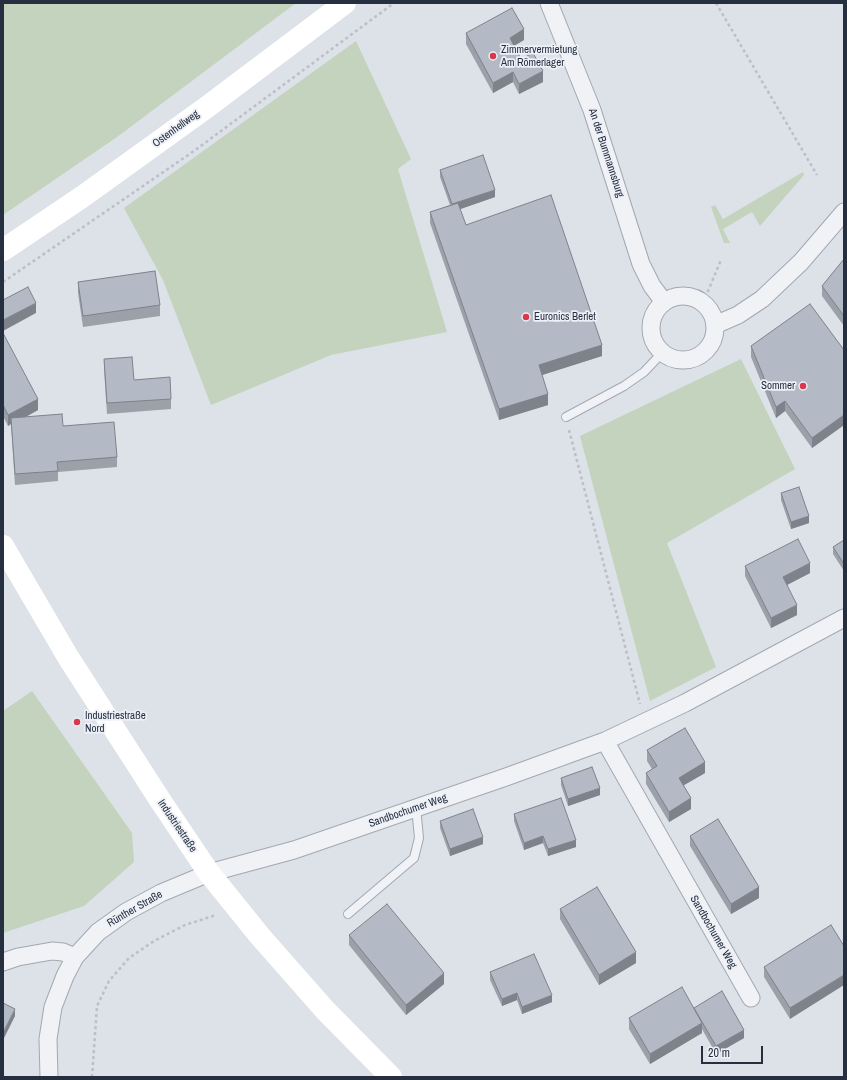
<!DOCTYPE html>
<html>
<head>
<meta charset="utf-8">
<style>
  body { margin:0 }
  #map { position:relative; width:847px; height:1080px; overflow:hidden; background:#dde1e8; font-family:"Archivo Narrow",sans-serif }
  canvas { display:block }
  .frame { position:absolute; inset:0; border:4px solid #252f40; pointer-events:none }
  .scale { position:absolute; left:701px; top:1046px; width:62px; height:18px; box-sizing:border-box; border:2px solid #252f40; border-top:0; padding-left:5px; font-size:12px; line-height:14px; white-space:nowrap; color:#252f40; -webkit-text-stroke:3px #edf0f6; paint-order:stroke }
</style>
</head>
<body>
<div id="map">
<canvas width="847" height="1080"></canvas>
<div class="frame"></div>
<div class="scale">20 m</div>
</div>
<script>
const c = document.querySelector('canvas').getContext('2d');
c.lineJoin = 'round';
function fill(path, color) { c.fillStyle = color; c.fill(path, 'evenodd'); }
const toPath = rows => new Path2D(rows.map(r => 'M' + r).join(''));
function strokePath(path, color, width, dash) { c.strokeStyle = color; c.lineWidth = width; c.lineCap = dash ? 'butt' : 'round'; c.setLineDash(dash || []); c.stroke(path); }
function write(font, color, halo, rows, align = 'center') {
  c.font = font + ' "Archivo Narrow",sans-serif'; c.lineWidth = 3.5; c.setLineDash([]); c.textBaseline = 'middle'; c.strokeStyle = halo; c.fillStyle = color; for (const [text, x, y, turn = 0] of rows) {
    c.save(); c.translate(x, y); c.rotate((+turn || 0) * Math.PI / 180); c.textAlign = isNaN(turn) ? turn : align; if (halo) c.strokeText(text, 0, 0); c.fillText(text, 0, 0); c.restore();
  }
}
const green = toPath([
  [3,3,296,3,117,137,3,215],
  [356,41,411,159,398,169,447,332,331,355,211,405,163,280,124,208],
  [803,172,804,175,760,226,752,212,723,229,730,243,724,243,711,207,715,205,723,219],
  [741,359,795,469,667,543,716,667,650,701,580,436],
  [32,691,132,833,134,862,84,906,3,933,3,711]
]);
const path = toPath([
  [716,3,817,175],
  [3,282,194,151,394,3],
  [703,303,721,260],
  [569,430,640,704],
  [92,1077,97,1006,109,981,129,958,154,941,185,925,216,915]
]);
const lane = toPath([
  [566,417,624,386,644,372,662,353],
  [348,914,414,858,419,838,416,807]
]);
const street = toPath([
  [549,3,592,110,641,264,652,286,664,302],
  '651 328a32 32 0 1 1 64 0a32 32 0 1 1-64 0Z',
  [715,325,738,315,762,299,801,262,844,212],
  [605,741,751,998],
  [3,962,18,957,52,951,63,952,75,957],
  [49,1077,48,1039,53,1007,65,976,75,957,98,932,126,912,161,893,209,873,294,850,506,777,605,741,685,703,844,618]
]);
const secondary = toPath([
  [3,250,82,197,207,107,345,3],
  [3,546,68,657,160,800,209,873,259,935,325,1010,391,1077]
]);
const wall = toPath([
  [466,33,524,40,514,46,521,59,543,82,519,94,513,82,493,93,466,44],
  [440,170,495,197,460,209,466,225,602,356,542,375,548,405,499,420,430,223,430,212,450,205,440,177],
  [844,259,844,326,822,296,822,286],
  [78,282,160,305,160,316,83,327,78,293],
  [3,333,38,410,26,417,63,426,117,457,117,467,58,472,58,481,15,485,11,424,8,426,3,416],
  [751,346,844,350,844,425,812,448,785,411,776,418,751,357],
  [104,359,134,380,171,399,171,409,107,414,104,369],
  [781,493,809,523,791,529,781,500],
  [844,540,844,571,833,554,833,547],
  [745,566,810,573,787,585,797,615,771,628,745,576],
  [647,750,705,773,684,785,691,809,669,822,646,784,646,773,652,769,647,761],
  [561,778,600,795,568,806,561,785],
  [514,814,576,847,548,856,543,843,524,850,514,821],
  [440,821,483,844,450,856,440,828],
  [690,836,759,898,731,914,690,846],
  [560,909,636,963,599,985,560,919],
  [349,935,444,984,406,1015,349,945],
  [844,946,790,1019,764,977,764,967],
  [490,972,552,1002,522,1014,517,1000,502,1006,490,980],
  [694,1008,744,1038,716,1054,702,1029,702,1033,650,1064,629,1029,629,1018]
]);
const shadedWall = toPath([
  [524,29,524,40,510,48,510,38],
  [543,71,543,82,519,94,519,84],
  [513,72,513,82,493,93,493,83],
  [495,190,495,197,452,212,452,204],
  [36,303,36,313,3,331,3,320],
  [602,345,602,356,539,376,539,365],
  [548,394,548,405,499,420,499,409],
  [38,399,38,410,12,424,11,418,11,424,8,426,8,415],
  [785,401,785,411,776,418,776,407],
  [844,415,844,425,812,448,812,438],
  [809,516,809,523,791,529,791,522],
  [810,563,810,573,783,587,783,577],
  [797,605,797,615,771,628,771,618],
  [705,762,705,773,679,788,679,778],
  [600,788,600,795,568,806,568,799],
  [691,798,691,809,669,822,669,812],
  [543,836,543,843,524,850,524,843],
  [483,837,483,844,450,856,450,849],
  [576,840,576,847,548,856,548,849],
  [759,887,759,898,731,914,731,904],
  [636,952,636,963,599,985,599,975],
  [444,973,444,984,406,1015,406,1005],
  [844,975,844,985,790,1019,790,1008],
  [517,993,517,1000,502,1006,502,999],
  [552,995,552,1002,522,1014,522,1007],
  [15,1009,15,1016,3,1040,3,1033],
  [702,1023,702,1033,650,1064,650,1054],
  [744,1030,744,1038,716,1054,716,1046]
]);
const building = toPath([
  [512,8,524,29,510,38,521,59,533,53,543,71,519,84,513,72,493,83,466,33,512,8],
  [483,155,495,190,452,204,440,170,483,155],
  [551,195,602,345,539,365,548,394,499,409,430,212,458,203,466,225,551,195],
  [844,259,844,316,822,286,844,259],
  [155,271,160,305,83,316,78,282,155,271],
  [28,287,36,303,3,320,3,300,28,287],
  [810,304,844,350,844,415,812,438,785,401,776,407,751,346,810,304],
  [3,333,38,399,8,415,3,405,3,333],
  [132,357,134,380,170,377,171,399,107,403,104,359,132,357],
  [62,414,63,426,114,422,117,457,57,462,58,471,15,474,11,418,62,414],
  [799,487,809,516,791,522,781,493,799,487],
  [798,539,810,563,783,577,797,605,771,618,745,566,798,539],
  [844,540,844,564,833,547,844,540],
  [685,728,705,762,679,778,691,798,669,812,646,773,657,766,647,750,685,728],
  [592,767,600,788,568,799,561,778,592,767],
  [561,798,576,840,548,849,543,836,524,843,514,814,561,798],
  [473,809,483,837,450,849,440,821,473,809],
  [718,819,759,887,731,904,690,836,718,819],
  [597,887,636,952,599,975,560,909,597,887],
  [387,904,444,973,406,1005,349,935,387,904],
  [831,925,844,946,844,975,790,1008,764,967,831,925],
  [534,954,552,995,522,1007,517,993,502,999,490,972,534,954],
  [682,987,702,1023,650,1054,629,1018,682,987],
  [722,991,744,1030,716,1046,694,1008,722,991],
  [3,1003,15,1009,3,1033,3,1003]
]);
const markers = [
  [493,56,4,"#d8374d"],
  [526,317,4,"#d8374d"],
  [803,386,4,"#d8374d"],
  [77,722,4,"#d8374d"]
];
const poiNames = [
  ["Zimmervermietung",501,50],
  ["Am Römerlager",501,63],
  ["Euronics Berlet",534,317],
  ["Sommer",795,386,"right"],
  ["Industriestraße",85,716],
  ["Nord",85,729]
];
const streetNames = [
  ["Ostenhellweg",176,129,-36],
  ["An der Bummannsburg",606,153,72],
  ["Sandbochumer Weg",408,811,-19],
  ["Industriestraße",177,826,56],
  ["Rünther Straße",135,909,-30],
  ["Sandbochumer Weg",713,932,60]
];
fill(green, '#c3d3bd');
strokePath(lane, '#a2a8b2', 10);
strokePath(street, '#a2a8b2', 19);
strokePath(path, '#bbbfc7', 2.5, [3, 3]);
strokePath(lane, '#f0f2f6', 8);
strokePath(street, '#f0f2f6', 17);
strokePath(secondary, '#fff', 22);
fill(wall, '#9ba0a9');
fill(shadedWall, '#7e828a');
fill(building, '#b4bac5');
strokePath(building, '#7e828a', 1);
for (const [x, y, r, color] of markers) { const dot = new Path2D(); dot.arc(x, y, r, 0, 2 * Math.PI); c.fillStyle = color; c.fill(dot); strokePath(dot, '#edf0f6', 1.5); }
write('11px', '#252f40', '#edf0f6', poiNames, 'left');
write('11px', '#252f40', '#edf0f6', streetNames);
</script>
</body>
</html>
